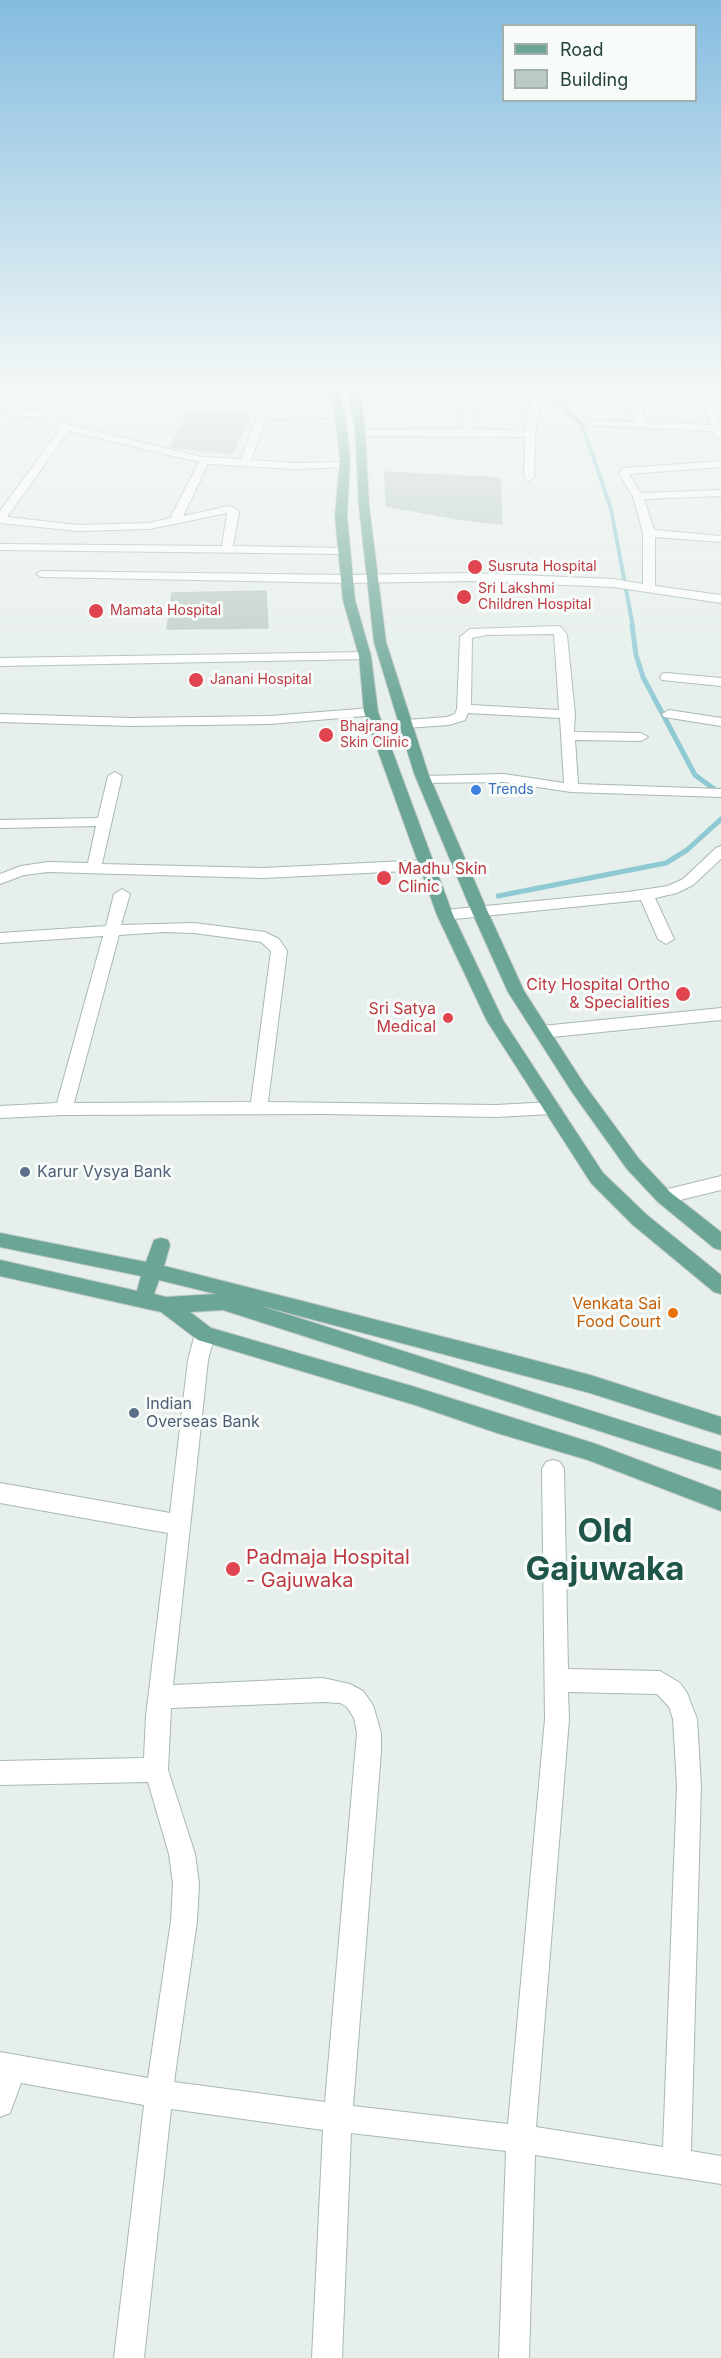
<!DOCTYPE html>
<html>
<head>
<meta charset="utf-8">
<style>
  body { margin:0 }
  #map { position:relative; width:721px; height:2358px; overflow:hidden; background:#e6efeb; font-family:Inter,sans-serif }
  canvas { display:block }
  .legend { position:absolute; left:502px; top:24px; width:195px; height:78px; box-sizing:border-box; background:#f7fbf9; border:2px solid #a3b1ad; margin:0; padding:8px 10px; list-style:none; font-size:18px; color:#24423a }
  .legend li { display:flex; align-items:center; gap:12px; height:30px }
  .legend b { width:30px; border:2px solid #a3b1ad }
</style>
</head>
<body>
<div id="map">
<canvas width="721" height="2358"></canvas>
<ul class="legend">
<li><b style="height:8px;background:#6aa596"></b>Road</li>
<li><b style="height:16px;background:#bbcac4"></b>Building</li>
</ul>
</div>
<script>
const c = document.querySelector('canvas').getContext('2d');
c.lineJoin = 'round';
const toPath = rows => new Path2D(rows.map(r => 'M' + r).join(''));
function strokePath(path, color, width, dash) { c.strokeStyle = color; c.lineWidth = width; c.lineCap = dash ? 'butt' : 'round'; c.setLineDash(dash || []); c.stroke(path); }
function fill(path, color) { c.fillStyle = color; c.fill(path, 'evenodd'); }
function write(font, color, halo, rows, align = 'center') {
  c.font = font + ' Inter,sans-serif'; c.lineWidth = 6; c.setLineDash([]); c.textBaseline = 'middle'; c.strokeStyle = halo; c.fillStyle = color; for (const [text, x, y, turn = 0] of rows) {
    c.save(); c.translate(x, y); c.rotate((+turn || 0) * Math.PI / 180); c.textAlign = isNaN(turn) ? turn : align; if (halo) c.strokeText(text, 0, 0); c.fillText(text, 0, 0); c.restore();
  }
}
const streamFar1 = toPath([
  [545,389,582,425,611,509,633,627]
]);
const stream = toPath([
  [632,625,636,655,643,677,695,775,721,794],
  [498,896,666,863,687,850,721,819]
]);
const building = toPath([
  [190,412,250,416,232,454,170,447,190,412],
  [385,472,500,478,502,524,458,519,386,506,385,472],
  [266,591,268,628,167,629,172,593,266,591]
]);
const minor = toPath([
  [33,389,44,389,22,410,55,412,57,420,70,425,202,457,241,459,258,414,344,413,345,415,340,418,266,419,251,460,294,463,345,462,349,463,349,467,294,469,208,464,183,516,229,506,238,510,239,512,233,546,344,548,350,551,344,554,0,550,0,544,222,546,227,513,149,529,78,531,0,523,0,511,61,428,48,424,46,417,5,415,5,411,21,402,33,389],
  [69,431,199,462,170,518,149,523,78,525,7,517,69,431],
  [123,389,134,389,125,396,120,393,123,389],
  [461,389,471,389,474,429,525,431,532,393,539,389,721,389,721,394,709,394,721,425,721,439,716,438,713,431,587,425,587,421,591,420,635,422,628,393,564,392,542,395,535,434,534,478,529,481,524,478,525,437,360,436,355,433,360,430,464,429,461,389],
  [638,393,699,394,711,425,646,422,638,393],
  [721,461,721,467,629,474,641,493,721,490,721,496,644,499,654,530,721,536,721,542,655,537,655,586,721,595,721,603,613,587,472,581,348,583,42,577,36,574,42,571,348,575,472,573,613,579,643,584,643,533,633,496,619,474,620,471,625,468,721,461],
  [557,626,561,627,567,635,575,714,574,732,641,733,648,737,641,741,575,740,578,784,721,789,721,797,571,792,504,782,419,783,417,780,424,776,504,774,564,783,560,718,468,713,465,720,449,725,406,728,399,724,406,720,447,717,455,714,457,709,460,637,470,629,557,626],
  [554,634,559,710,471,705,472,638,486,635,554,634],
  [365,652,371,656,369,659,0,666,0,658,365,652],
  [666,673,721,678,721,686,662,680,660,677,662,674,666,673],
  [371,708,378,712,376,715,270,724,131,726,0,722,0,714,131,718,270,716,371,708],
  [669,710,721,718,721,726,664,717,662,714,669,710],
  [115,772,122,776,102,864,263,868,427,860,434,865,427,870,263,878,48,872,24,875,0,884,0,874,21,866,48,862,88,863,96,826,0,828,0,820,98,818,108,776,115,772],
  [721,846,721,859,693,885,677,893,655,898,674,939,666,944,658,939,641,900,445,920,437,915,445,910,628,892,668,886,683,879,716,848,721,846],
  [122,889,130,894,121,925,194,923,265,932,279,939,287,951,268,1102,496,1105,552,1102,558,1104,561,1108,558,1112,552,1114,496,1117,324,1114,64,1115,0,1118,0,1106,57,1103,103,936,0,943,0,933,106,926,114,894,122,889],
  [164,932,194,933,261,942,271,951,251,1102,74,1103,119,935,164,932],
  [721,1008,721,1020,542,1038,536,1036,534,1032,536,1028,542,1026,721,1008],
  [721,1176,721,1190,664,1204,658,1202,655,1197,658,1192,664,1190,721,1176],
  [205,1326,212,1328,215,1334,208,1360,173,1685,323,1678,350,1684,363,1691,373,1705,381,1733,381,1752,353,2106,508,2124,545,1719,542,1469,546,1462,553,1460,560,1462,564,1469,568,1669,660,1671,680,1683,687,1693,697,1719,701,1786,691,2151,721,2156,721,2184,535,2155,529,2358,499,2358,506,2151,351,2133,342,2358,312,2358,323,2130,171,2109,144,2358,114,2358,144,2105,21,2083,10,2113,0,2117,0,2052,148,2078,171,1921,173,1884,169,1854,148,1782,0,1785,0,1761,144,1758,146,1716,168,1533,0,1503,0,1483,170,1513,188,1360,195,1334,198,1328,205,1326],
  [568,1692,657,1694,669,1707,673,1719,677,1786,663,2147,536,2127,569,1719,568,1692],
  [323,1702,340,1703,347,1707,354,1718,357,1733,325,2102,174,2082,197,1921,199,1884,195,1854,168,1770,171,1708,323,1702]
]);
const major = toPath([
  [328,389,338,389,345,415,350,458,347,516,355,600,371,656,378,712,453,915,503,1020,603,1173,647,1215,721,1275,721,1294,714,1292,633,1225,591,1183,487,1021,437,915,364,712,359,656,343,600,335,516,340,458,335,415,328,389],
  [349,389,359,389,365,429,369,506,386,642,428,773,487,910,524,991,584,1084,639,1159,670,1192,721,1232,721,1250,714,1248,658,1202,627,1169,572,1092,508,992,471,910,414,773,374,642,359,506,355,429,349,389],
  [0,1233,146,1262,154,1240,161,1238,168,1240,170,1245,164,1266,499,1351,590,1375,721,1417,721,1435,590,1393,258,1305,721,1452,721,1470,223,1310,190,1312,211,1328,415,1387,596,1444,721,1491,721,1511,588,1460,497,1433,415,1405,198,1340,161,1312,0,1276,0,1260,137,1291,141,1276,0,1247,0,1233],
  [159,1280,167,1282,216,1294,166,1297,154,1294,159,1280]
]);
const markers = [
  [475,567,8,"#e0444e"],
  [464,597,8,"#e0444e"],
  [96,611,8,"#e0444e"],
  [196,680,8,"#e0444e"],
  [326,735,8,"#e0444e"],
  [476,790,6,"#3f7fe0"],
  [384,878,8,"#e0444e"],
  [683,994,8,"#e0444e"],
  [448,1018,6,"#e0444e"],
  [25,1172,6,"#5c6f8a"],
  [673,1313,6,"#e8710a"],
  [134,1413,6,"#5c6f8a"],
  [233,1569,8,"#e0444e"]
];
const farHealthnames = [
  ["Susruta Hospital",488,567],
  ["Sri Lakshmi",478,589],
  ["Children Hospital",478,605],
  ["Mamata Hospital",110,611],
  ["Janani Hospital",210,680],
  ["Bhajrang",340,727],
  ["Skin Clinic",340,743]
];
const farShopnames = [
  ["Trends",488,790]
];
const healthNames = [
  ["Madhu Skin",398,869,"left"],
  ["Clinic",398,887,"left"],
  ["City Hospital Ortho",670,985],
  ["& Specialities",670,1003],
  ["Sri Satya",436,1009],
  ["Medical",436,1027]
];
const serviceNames = [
  ["Karur Vysya Bank",37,1172],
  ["Indian",146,1404],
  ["Overseas Bank",146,1422]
];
const foodNames = [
  ["Venkata Sai",661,1304],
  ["Food Court",661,1322]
];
const nearHealthnames = [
  ["Padmaja Hospital",246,1558],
  ["- Gajuwaka",246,1581]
];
const nearTownnames = [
  ["Old",605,1532],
  ["Gajuwaka",605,1570]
];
strokePath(streamFar1, '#8ec9d4', 4);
strokePath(stream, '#8ec9d4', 5);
fill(building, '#bbcac4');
strokePath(building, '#b8c9c2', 1.5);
strokePath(minor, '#a8b8b2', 2);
strokePath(major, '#c2cac8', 2);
fill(minor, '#fff');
fill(major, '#6aa596');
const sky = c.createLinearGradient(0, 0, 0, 719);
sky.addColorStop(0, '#84bce0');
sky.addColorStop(0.54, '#f4f8f6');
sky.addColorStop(1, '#f4f8f600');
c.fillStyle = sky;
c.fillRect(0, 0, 721, 719);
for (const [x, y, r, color] of markers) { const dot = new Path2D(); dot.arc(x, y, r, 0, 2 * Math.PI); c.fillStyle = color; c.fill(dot); strokePath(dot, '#f7fbf9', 2); }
write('14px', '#be3a42', '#f7fbf9', farHealthnames, 'left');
write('14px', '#366cbe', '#f7fbf9', farShopnames, 'left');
write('16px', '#be3a42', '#f7fbf9', healthNames, 'right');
write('16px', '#4e5e75', '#f7fbf9', serviceNames, 'left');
write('16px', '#c56008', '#f7fbf9', foodNames, 'right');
write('20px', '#be3a42', '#f7fbf9', nearHealthnames, 'left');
write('bold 33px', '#1f5548', '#f7fbf9', nearTownnames);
</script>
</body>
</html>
